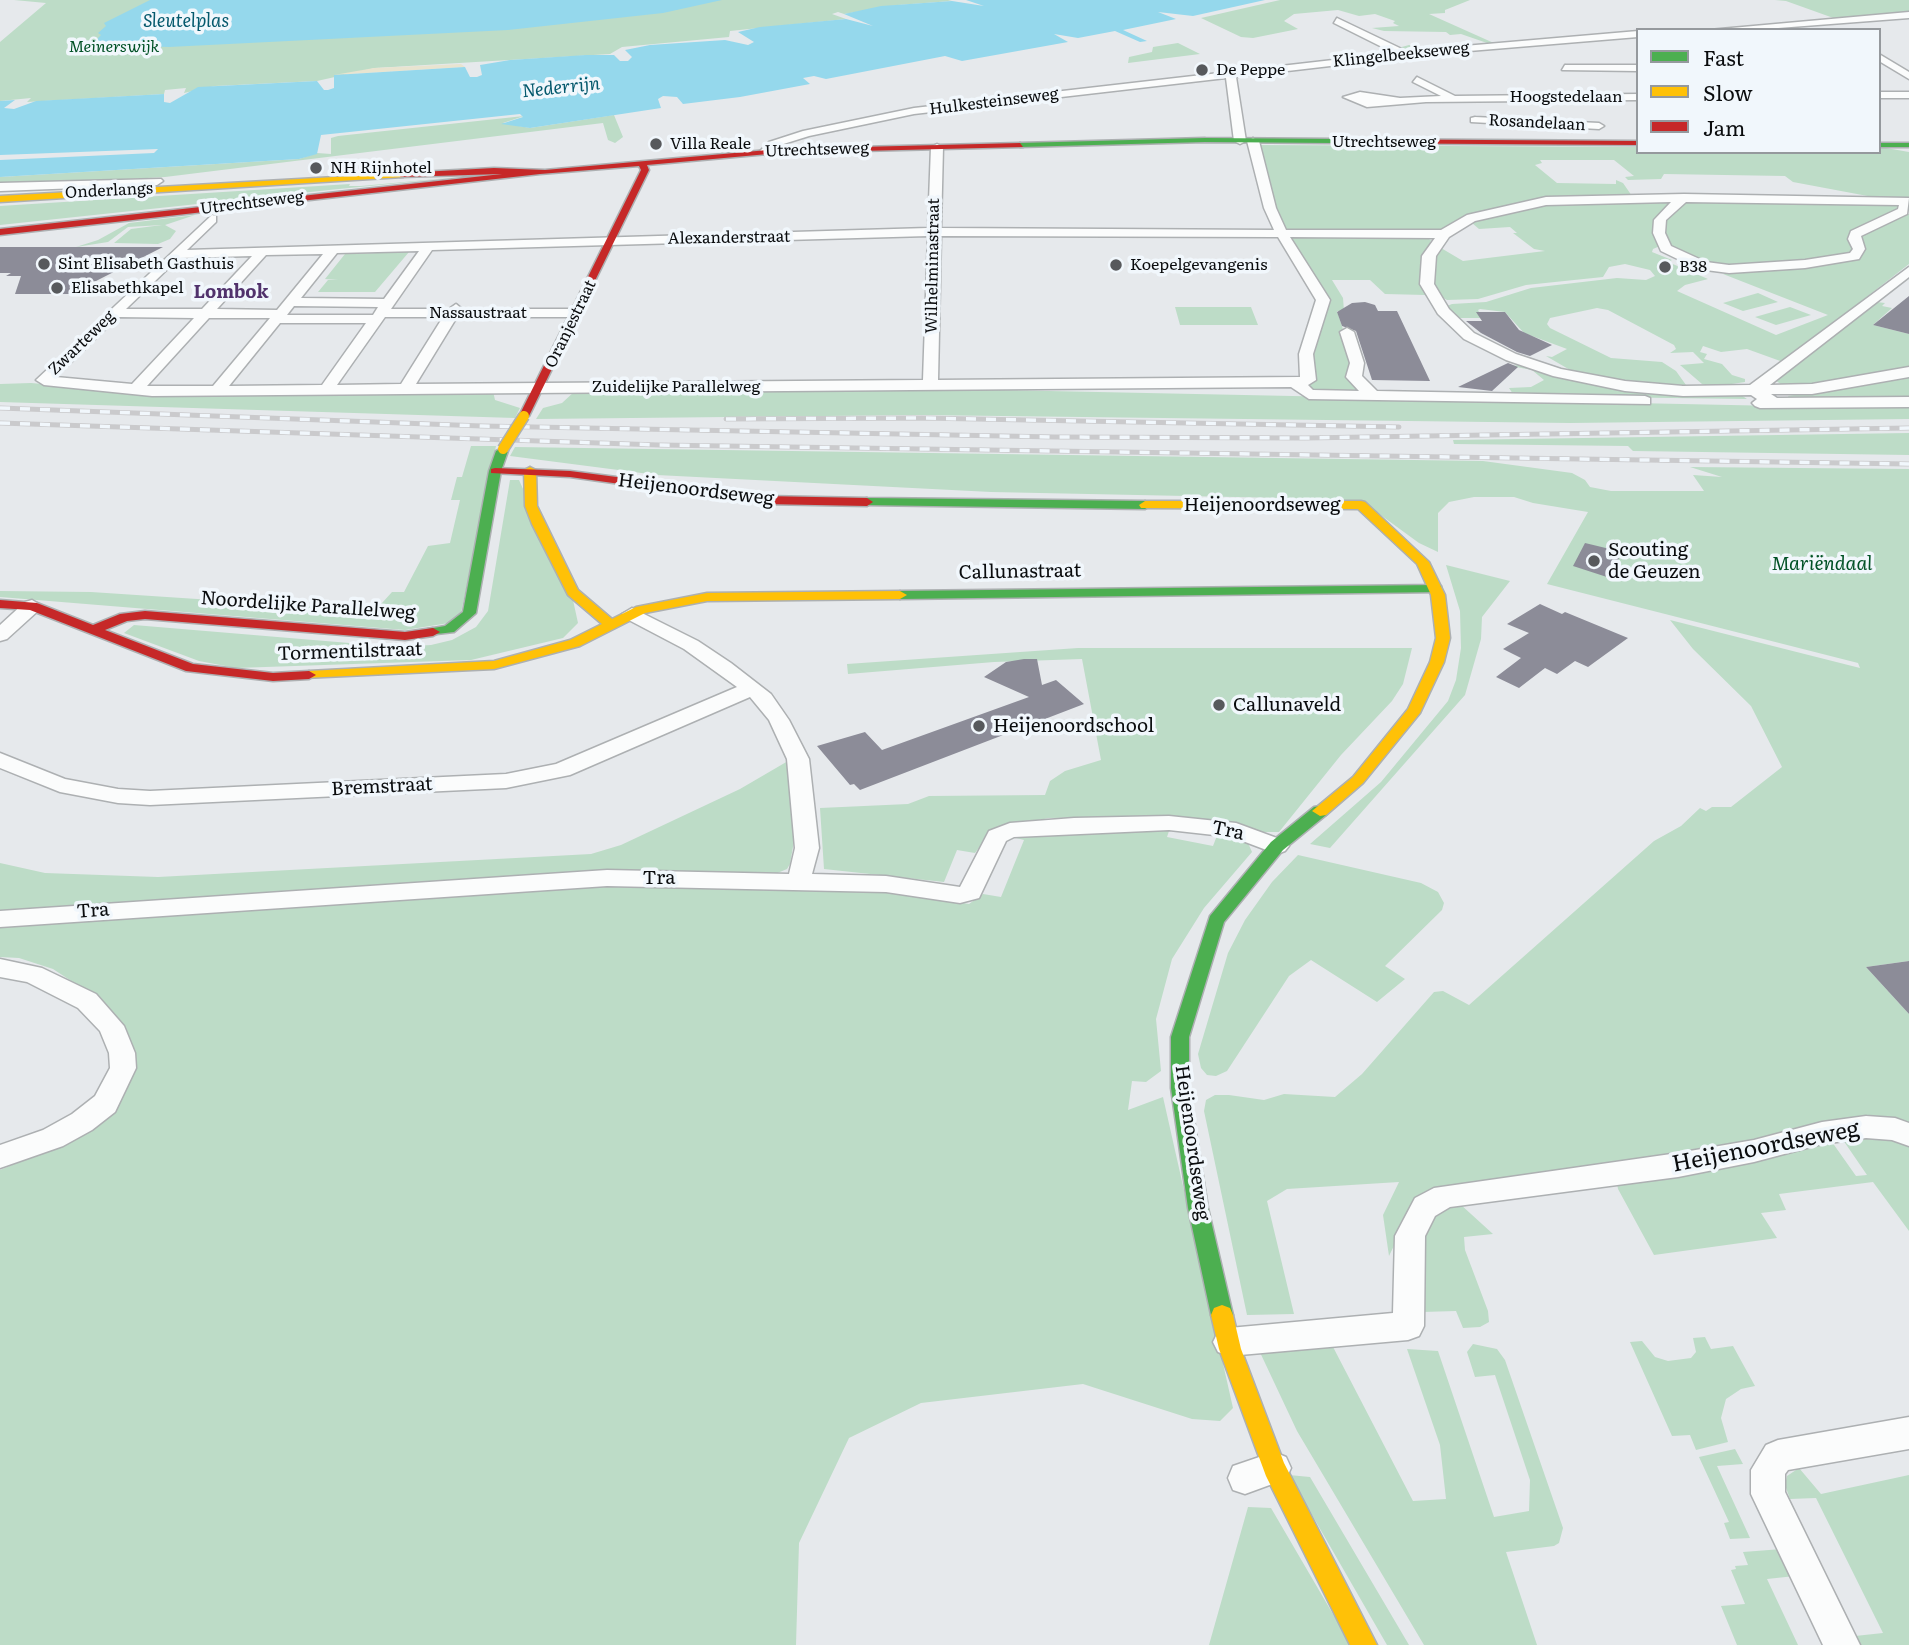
<!DOCTYPE html>
<html>
<head>
<meta charset="utf-8">
<style>
  body { margin:0 }
  #map { position:relative; width:1909px; height:1645px; overflow:hidden; background:#e6e9ec; font-family:Literata,serif }
  canvas { display:block }
  .legend { position:absolute; left:1636px; top:28px; width:245px; height:126px; box-sizing:border-box; background:#f1f7fc; border:2px solid #95999d; margin:0; padding:9px 12px; list-style:none; font-size:21px; color:#0a0c0e }
  .legend li { display:flex; align-items:center; gap:14px; height:35px }
  .legend b { width:35px; border:2px solid #95999d }
</style>
</head>
<body>
<div id="map">
<canvas width="1909" height="1645"></canvas>
<ul class="legend">
<li><b style="height:9px;background:#4caf50"></b>Fast</li>
<li><b style="height:9px;background:#ffc107"></b>Slow</li>
<li><b style="height:9px;background:#c62828"></b>Jam</li>
</ul>
</div>
<script>
const c = document.querySelector('canvas').getContext('2d');
c.lineJoin = 'round';
function fill(path, color) { c.fillStyle = color; c.fill(path, 'evenodd'); }
const toPath = rows => new Path2D(rows.map(r => 'M' + r).join(''));
function strokePath(path, color, width, dash) { c.strokeStyle = color; c.lineWidth = width; c.lineCap = dash ? 'butt' : 'round'; c.setLineDash(dash || []); c.stroke(path); }
function write(font, color, halo, rows, align = 'center') {
  c.font = font + ' Literata,serif'; c.lineWidth = 7; c.setLineDash([]); c.textBaseline = 'middle'; c.strokeStyle = halo; c.fillStyle = color; for (const [text, x, y, turn = 0] of rows) {
    c.save(); c.translate(x, y); c.rotate((+turn || 0) * Math.PI / 180); c.textAlign = isNaN(turn) ? turn : align; if (halo) c.strokeText(text, 0, 0); c.fillText(text, 0, 0); c.restore();
  }
}
const green = toPath([
  [14,0,948,0,952,1,898,5,844,14,838,12,832,14,846,19,730,31,729,37,622,47,610,54,375,68,317,81,215,86,184,93,186,88,165,90,164,94,27,102,31,98,0,101,0,42,46,3],
  [1280,0,1470,0,1445,10,1445,13,1429,14,1496,44,1405,52,1398,48,1409,45,1431,49,1487,43,1461,34,1450,35,1446,32,1384,31,1372,28,1399,26,1393,23,1395,21,1375,14,1359,16,1338,10,1294,14,1284,21,1298,29,1253,38,1241,37,1201,18],
  [1775,0,1909,0,1909,14,1839,20,1786,1],
  [1178,43,1200,54,1128,63,1129,57,1152,52,1153,47],
  [614,115,623,137,615,143,608,140,603,123,165,177,0,186,0,177,299,159,317,153,331,154,331,138,338,136,524,116,503,123,530,128],
  [1258,145,1638,147,1638,152,1879,152,1879,148,1886,148,1909,152,1909,200,1889,200,1793,182,1785,176,1664,174,1661,179,1628,180,1625,177,1634,176,1614,160,1540,160,1542,163,1535,165,1557,183,1616,184,1616,180,1623,183,1632,196,1522,203,1473,215,1439,230,1285,231,1275,207],
  [502,173,329,190,0,225,0,206,350,184,349,186,361,186],
  [1689,201,1891,204,1900,207,1859,228,1854,252,1843,257,1742,267,1711,265,1670,247,1664,234,1664,220,1678,206],
  [1668,202,1670,204,1655,220,1660,246,1653,249,1652,252,1672,260,1668,262,1708,279,1685,285,1677,291,1776,335,1828,315,1723,274,1858,257,1858,237,1903,214,1909,214,1909,264,1783,362,1747,349,1721,352,1703,346,1700,352,1707,354,1704,359,1722,364,1732,375,1745,379,1745,382,1712,387,1702,384,1680,365,1704,363,1693,352,1670,353,1676,349,1674,345,1608,310,1597,308,1550,318,1547,324,1550,328,1611,358,1662,362,1676,371,1686,385,1683,388,1656,386,1577,374,1546,356,1552,357,1567,349,1524,333,1505,312,1480,309,1478,310,1482,318,1456,318,1448,309,1447,306,1452,304,1486,302,1531,288,1617,278,1646,280,1655,276,1650,270,1625,264,1609,267,1603,277,1526,285,1478,299,1447,300,1438,295,1434,284,1435,258,1441,248,1463,261,1545,251,1534,249,1513,233,1517,233,1510,227,1479,229,1472,223,1476,220,1548,203],
  [195,215,165,225,176,231,170,239,158,244,114,243,131,229,162,225,128,227,108,242,76,247,98,240,129,223],
  [1288,236,1424,237,1431,240,1421,266,1426,295,1385,294,1370,280,1332,280,1343,298,1344,311,1337,311,1354,363,1358,392,1313,392,1307,386,1313,381,1313,355,1328,300],
  [409,252,375,292,318,292,328,280,338,280,325,279,345,254],
  [1758,293,1778,302,1743,311,1723,303],
  [1877,302,1885,303,1882,306,1892,308,1873,325,1909,334,1909,369,1810,385,1784,386,1776,381],
  [1175,307,1251,307,1258,325,1180,325],
  [1790,307,1811,315,1776,325,1755,317],
  [1519,365,1555,375,1741,395,1747,399,1521,396,1513,394,1509,388,1531,387,1544,380,1532,370,1511,366],
  [1909,376,1909,398,1789,398,1788,396],
  [31,383,143,393,493,391,495,400,520,408,515,418,0,402,0,384],
  [952,389,1779,406,1909,405,1909,419,1570,423,920,415,536,419,543,408,562,403,575,391],
  [1909,433,1909,455,1633,451,1628,446,1454,444,1453,440],
  [471,446,496,446,461,613,449,623,405,630,0,597,0,591,91,592,364,610,382,603,392,592,404,592,428,546,450,543,460,500,451,500,457,477,462,477],
  [515,447,1483,461,1572,473,1585,480,1590,487,1611,491,1704,491,1693,475,1722,477,1690,467,1909,469,1909,961,1866,967,1909,1014,1909,1126,1875,1117,1847,1119,1748,1144,1628,1164,1408,1217,1389,1256,1383,1215,1399,1182,1287,1189,1267,1201,1294,1314,1247,1315,1204,1111,1206,1100,1215,1095,1229,1095,1264,1100,1284,1094,1335,1097,1362,1074,1434,992,1443,991,1469,1005,1654,841,1681,826,1700,808,1706,811,1712,807,1731,807,1782,767,1751,706,1693,649,1670,620,1860,668,1858,663,1547,584,1588,512,1533,503,1514,497,1474,497,1449,502,1438,513,1438,552,1419,543,1371,508,1284,498,991,492,657,475,510,456],
  [510,480,519,480,573,600,578,623,563,638,471,660,236,668,199,661,124,633,134,625,397,647,431,645,452,640,476,627,488,611],
  [1446,565,1510,581,1482,617,1481,639,1465,695,1330,848,1310,844,1381,782,1448,701,1456,680,1461,648,1460,611],
  [1078,648,1412,648,1403,684,1392,701,1341,755,1279,832,1263,832,1238,823,1176,816,1049,818,993,829,975,853,957,850,944,882,824,869,820,808,908,804,929,796,1045,795,1050,781,1065,771,1101,760,1082,659,994,662,848,674,847,664],
  [788,761,798,818,790,864,787,869,775,874,0,914,0,863,45,873,158,877,591,854,621,845,740,789],
  [1170,828,1167,837,1213,846,1218,833,1238,837,1248,843,1252,852,1204,908,1172,959,1156,1019,1161,1071,1146,1082,1132,1081,1128,1110,1163,1097,1233,1408,1220,1421,1192,1419,1083,1384,921,1403,849,1438,799,1543,796,1645,0,1645,0,1170,48,1150,130,1081,129,1052,85,990,53,969,19,958,0,957,0,926,630,883,889,891,969,904,983,894,1001,897,1024,840,1008,836],
  [1298,855,1421,883,1438,892,1444,903,1442,910,1385,966,1405,979,1377,1002,1311,960,1289,976,1227,1071,1216,1076,1207,1075,1201,1068,1198,1054,1228,953,1245,920,1272,882],
  [1876,1134,1909,1143,1909,1231,1873,1182,1779,1194,1786,1210,1761,1213,1777,1238,1654,1255,1618,1189,1617,1183,1681,1177,1832,1142,1856,1176,1867,1175,1843,1140],
  [1460,1204,1493,1234,1464,1237,1465,1250,1488,1311,1489,1322,1480,1327,1463,1328,1456,1311,1422,1312,1424,1239,1432,1218,1447,1208],
  [1705,1337,1711,1349,1733,1346,1755,1386,1741,1389,1726,1399,1721,1418,1728,1442,1696,1450,1690,1435,1672,1436,1630,1342,1642,1341,1655,1357,1668,1361,1691,1358,1696,1352,1693,1338],
  [1473,1344,1497,1349,1505,1360,1563,1528,1559,1543,1554,1546,1506,1552,1537,1645,1424,1645,1297,1431,1257,1346,1332,1345,1413,1501,1446,1499,1440,1445,1407,1349,1438,1351,1494,1517,1529,1511,1530,1480,1495,1375,1475,1377,1467,1352],
  [1735,1449,1743,1464,1717,1466,1750,1538,1730,1539,1724,1523,1729,1522,1699,1457],
  [1799,1468,1821,1494,1909,1475,1909,1645,1859,1645,1855,1636,1883,1633,1816,1498,1790,1499,1785,1485,1787,1476],
  [1289,1475,1310,1477,1409,1645,1387,1645],
  [1248,1507,1271,1508,1351,1645,1209,1645],
  [1782,1549,1795,1576,1767,1579,1798,1645,1737,1645,1721,1606,1745,1604,1731,1570,1736,1569,1735,1566,1748,1565,1743,1552]
]);
const sand = toPath([
  [461,64,465,67,334,75,374,68]
]);
const water = toPath([
  [150,0,722,0,663,13,508,30,169,47,113,45,95,41,101,35,98,33,106,26,104,23],
  [966,0,1265,0,1193,16,1158,12,1176,19,1123,30,1147,41,1140,42,1115,31,1078,38,1054,34,1068,42,962,61,945,56,826,79,814,76,803,78,810,84,740,97,683,104,677,97,663,96,658,99,661,108,530,128,501,124,523,117,520,114,321,135,317,154,299,159,0,177,0,160,154,153,158,149,0,155,0,101,15,100,4,108,14,109,36,101,164,94,164,102,170,103,198,87,317,81,324,90,328,90,334,88,334,75,465,67,470,77,477,77,482,75,480,65,510,60,586,55,614,55,620,61,628,61,632,57,625,50,650,45,725,40,748,45,754,42,738,32,760,27,846,19,873,26,844,14,881,6,952,1,984,6]
]);
const building = toPath([
  [0,247,163,247,96,281,69,287,84,294,15,294,21,276,6,276,11,273,0,273],
  [1909,296,1909,334,1873,325],
  [1365,302,1375,305,1378,311,1397,311,1430,381,1372,380,1356,331,1342,326,1337,312,1352,303],
  [1476,312,1505,312,1519,330,1552,345,1530,356,1517,352,1481,333,1466,321,1482,321],
  [1508,363,1518,367,1492,391,1458,387],
  [1585,543,1614,550,1612,554,1620,556,1610,578,1573,566],
  [1540,604,1562,614,1565,612,1628,638,1588,667,1575,661,1557,674,1545,668,1519,688,1496,677,1521,658,1503,649,1529,633,1507,624],
  [1024,659,1037,659,1042,685,1056,680,1084,704,860,790,854,784,850,785,817,746,865,732,882,750,1029,697,984,677,1006,662],
  [1909,961,1909,1014,1866,967]
]);
const street = toPath([
  [1909,12,1909,18,1752,30,1709,30,1909,12],
  [1337,18,1406,51,1638,31,1638,37,1433,54,1236,77,1246,141,1240,144,1234,141,1226,78,914,114,809,136,777,146,765,155,759,152,769,142,803,131,914,108,1394,53,1334,23,1337,18],
  [1879,54,1909,72,1909,79,1879,61,1879,54],
  [1565,65,1638,65,1638,71,1562,70,1565,65],
  [1417,77,1455,96,1638,94,1638,100,1426,102,1367,107,1343,97,1360,92,1400,98,1441,96,1413,82,1417,77],
  [1879,92,1909,92,1909,98,1879,98,1879,92],
  [1475,117,1599,123,1604,126,1599,129,1471,122,1471,118,1475,117],
  [1253,138,1259,141,1276,208,1286,230,1441,230,1467,215,1546,197,1684,194,1909,198,1907,214,1861,236,1865,249,1859,259,1805,268,1729,273,1698,269,1661,251,1653,233,1654,220,1671,202,1546,205,1475,221,1449,237,1436,256,1434,284,1449,309,1474,333,1516,354,1561,369,1625,381,1683,386,1750,385,1909,267,1909,277,1770,385,1812,384,1909,367,1909,377,1812,394,1771,394,1777,398,1909,397,1909,407,1760,408,1755,406,1752,403,1757,399,1751,395,1683,396,1625,391,1553,376,1506,360,1464,339,1438,314,1420,284,1422,256,1435,238,1290,237,1330,300,1313,354,1316,380,1308,385,1313,390,1359,391,1346,377,1350,363,1340,332,1347,328,1354,332,1364,363,1362,376,1377,391,1645,396,1650,398,1650,404,1309,399,1291,387,152,396,44,385,36,380,212,215,216,216,216,222,187,250,928,228,931,147,937,144,943,147,941,228,1274,230,1264,208,1247,141,1253,138],
  [1686,202,1899,205,1898,209,1851,231,1848,239,1853,249,1850,253,1805,260,1729,265,1706,262,1671,246,1665,233,1666,220,1686,202],
  [928,236,923,380,416,384,457,317,576,317,583,313,576,309,462,309,456,304,449,309,391,309,432,250,928,236],
  [941,236,1278,237,1316,300,1299,354,1300,377,938,380,941,236],
  [419,251,384,299,301,298,337,253,419,251],
  [323,254,277,310,217,309,266,255,323,254],
  [252,256,202,309,126,309,179,258,252,256],
  [294,306,378,307,373,315,287,315,294,306],
  [118,317,194,318,132,384,56,377,118,317],
  [385,317,443,317,401,384,337,385,385,317],
  [209,318,270,318,213,386,147,386,209,318],
  [280,323,366,323,322,385,229,386,280,323],
  [161,179,163,181,157,185,0,191,0,183,161,179],
  [32,600,42,606,39,610,7,639,0,641,0,625,25,602,32,600],
  [632,608,698,641,731,663,771,694,789,720,809,759,819,848,812,874,886,876,960,887,989,831,1010,823,1074,818,1169,816,1236,823,1285,841,1289,846,1285,851,1277,854,1232,837,1169,830,1014,837,1006,841,979,898,960,903,886,892,607,886,0,927,0,911,607,870,789,874,795,848,787,759,769,720,750,697,570,775,506,788,150,805,118,803,60,792,0,768,0,753,65,779,118,789,150,791,506,774,556,764,737,687,684,649,625,618,622,614,632,608],
  [0,959,42,968,96,994,124,1026,135,1053,136,1068,115,1112,92,1130,63,1146,0,1168,0,1145,43,1130,72,1114,95,1096,110,1068,109,1053,100,1031,78,1008,27,982,0,977,0,959],
  [1866,1116,1895,1118,1909,1123,1909,1146,1892,1140,1866,1138,1822,1144,1754,1162,1678,1177,1450,1207,1435,1216,1425,1236,1424,1326,1419,1336,1408,1340,1229,1356,1218,1352,1213,1342,1218,1332,1229,1328,1393,1313,1395,1236,1415,1198,1434,1188,1678,1153,1754,1140,1822,1122,1866,1116],
  [1909,1417,1909,1449,1788,1470,1785,1474,1785,1492,1860,1645,1823,1645,1751,1494,1751,1470,1766,1445,1778,1440,1909,1417],
  [1274,1452,1286,1457,1291,1468,1286,1479,1245,1494,1233,1490,1228,1478,1233,1466,1274,1452]
]);
const fast = toPath([
  [1205,138,1335,139,1339,141,1335,143,1205,142,1020,147,1016,145,1020,143,1205,138],
  [1879,143,1909,143,1909,147,1879,147,1879,143],
  [502,448,508,451,501,471,476,613,454,632,428,635,426,632,428,629,445,626,463,612,489,471,496,451,502,448],
  [867,498,1145,501,1151,505,1145,509,863,505,863,499,867,498],
  [1436,585,1441,586,1441,592,900,599,893,595,900,591,1436,585],
  [1320,806,1328,811,1326,815,1283,850,1224,922,1189,1037,1189,1088,1208,1208,1233,1315,1230,1322,1222,1325,1214,1322,1211,1315,1188,1208,1171,1088,1171,1037,1210,916,1271,842,1314,807,1320,806]
]);
const slow = toPath([
  [406,173,403,177,0,202,0,196,406,173],
  [530,467,536,470,537,506,578,590,612,619,636,607,707,593,900,591,907,595,900,599,707,601,645,613,580,646,494,669,304,678,302,675,309,671,494,661,570,640,602,624,568,595,532,524,525,506,524,470,530,467],
  [1145,501,1361,501,1365,502,1429,562,1445,595,1450,638,1444,662,1420,713,1363,783,1326,815,1320,816,1312,811,1353,777,1408,709,1430,662,1436,638,1431,595,1417,564,1358,509,1141,508,1139,505,1145,501],
  [1222,1305,1230,1308,1233,1315,1241,1349,1284,1463,1377,1645,1350,1645,1266,1476,1219,1349,1211,1315,1214,1308,1222,1305]
]);
const jam = toPath([
  [1332,139,1638,141,1638,145,1335,143,1332,139],
  [1020,143,1023,147,779,153,647,165,649,170,529,416,524,419,519,416,641,170,639,166,540,174,0,235,0,229,502,174,400,177,403,173,494,168,545,170,779,149,1020,143],
  [495,468,570,471,764,496,867,498,873,502,867,506,764,504,570,477,491,473,491,469,495,468],
  [0,600,37,603,93,625,120,614,145,611,405,632,433,628,440,632,433,636,405,640,145,619,127,621,105,630,193,664,273,673,309,671,316,675,309,679,273,681,186,671,30,610,0,608,0,600]
]);
const rail = toPath([
  [0,408,482,426,1055,437,1305,438,1909,428],
  [726,419,922,418,1399,427],
  [0,423,659,445,1909,464]
]);
const slowBridge = toPath([
  [503,449,524,416]
]);
const markers = [
  [1202,70,7,"#57595c"],
  [656,144,7,"#57595c"],
  [316,168,7,"#57595c"],
  [44,264,7,"#57595c"],
  [1116,265,7,"#57595c"],
  [1665,267,7,"#57595c"],
  [57,288,7,"#57595c"],
  [1594,561,7,"#57595c"],
  [1219,705,7,"#57595c"],
  [979,726,7,"#57595c"]
];
const farParknames = [
  ["Meinerswijk",114,47]
];
const farStreetnames = [
  ["Klingelbeekseweg",1401,55,-6],
  ["Hoogstedelaan",1566,97],
  ["Hulkesteinseweg",994,102,-7],
  ["Rosandelaan",1537,123,3],
  ["Utrechtseweg",1384,142],
  ["Utrechtseweg",817,150,-2],
  ["Onderlangs",109,191,-3],
  ["Utrechtseweg",252,203,-7],
  ["Alexanderstraat",729,238,-1],
  ["Wilhelminastraat",933,266,-89],
  ["Nassaustraat",478,313],
  ["Oranjestraat",571,324,-64],
  ["Zwarteweg",82,343,-44],
  ["Zuidelijke Parallelweg",676,387]
];
const farPoinames = [
  ["De Peppe",1216,70],
  ["Villa Reale",670,144],
  ["NH Rijnhotel",330,168],
  ["Sint Elisabeth Gasthuis",58,264],
  ["Koepelgevangenis",1130,265],
  ["B38",1679,267],
  ["Elisabethkapel",71,288]
];
const farWaternames = [
  ["Sleutelplas",186,22],
  ["Nederrijn",561,88,-6]
];
const farNeighbourhoodnames = [
  ["Lombok",231,293]
];
const streetNames = [
  ["Heijenoordseweg",696,490,7],
  ["Heijenoordseweg",1262,505],
  ["Callunastraat",1020,572,-1],
  ["Noordelijke Parallelweg",308,606,4],
  ["Tormentilstraat",350,652,-2],
  ["Bremstraat",382,787,-3],
  ["Tra",1228,831,12],
  ["Tra",659,878],
  ["Tra",93,911,-4],
  ["Heijenoordseweg",1192,1143,82]
];
const poiNames = [
  ["Scouting",1608,550],
  ["de Geuzen",1608,572],
  ["Callunaveld",1233,705],
  ["Heijenoordschool",993,726]
];
const parkNames = [
  ["Mariëndaal",1822,564]
];
const nearStreetnames = [
  ["Heijenoordseweg",1766,1147,-11]
];
fill(green, '#bddcc7');
fill(sand, '#e8e4d0');
fill(water, '#95d8ec');
fill(building, '#8c8c98');
strokePath(street, '#adb0b2', 3);
strokePath(fast, '#adb0b2', 3);
strokePath(slow, '#adb0b2', 3);
strokePath(jam, '#adb0b2', 3);
fill(street, '#fbfcfc');
fill(fast, '#4caf50');
fill(slow, '#ffc107');
fill(jam, '#c62828');
strokePath(rail, '#cacacc', 5);
strokePath(rail, '#f1f7fc', 3.5, [10]);
strokePath(slowBridge, '#adb0b2', 13, []);
strokePath(slowBridge, '#ffc107', 10);
for (const [x, y, r, color] of markers) { const dot = new Path2D(); dot.arc(x, y, r, 0, 2 * Math.PI); c.fillStyle = color; c.fill(dot); strokePath(dot, '#f1f7fc', 2.5); }
write('italic 16px', '#005125', '#f1f7fc', farParknames);
write('16px', '#0a0c0e', '#f1f7fc', farStreetnames);
write('16px', '#0a0c0e', '#f1f7fc', farPoinames, 'left');
write('italic 18px', '#05596d', '#f1f7fc', farWaternames);
write('bold 18px', '#51326c', '#f1f7fc', farNeighbourhoodnames);
write('19px', '#0a0c0e', '#f1f7fc', streetNames);
write('19px', '#0a0c0e', '#f1f7fc', poiNames, 'left');
write('italic 19px', '#005125', '#f1f7fc', parkNames);
write('23px', '#0a0c0e', '#f1f7fc', nearStreetnames);
</script>
</body>
</html>
